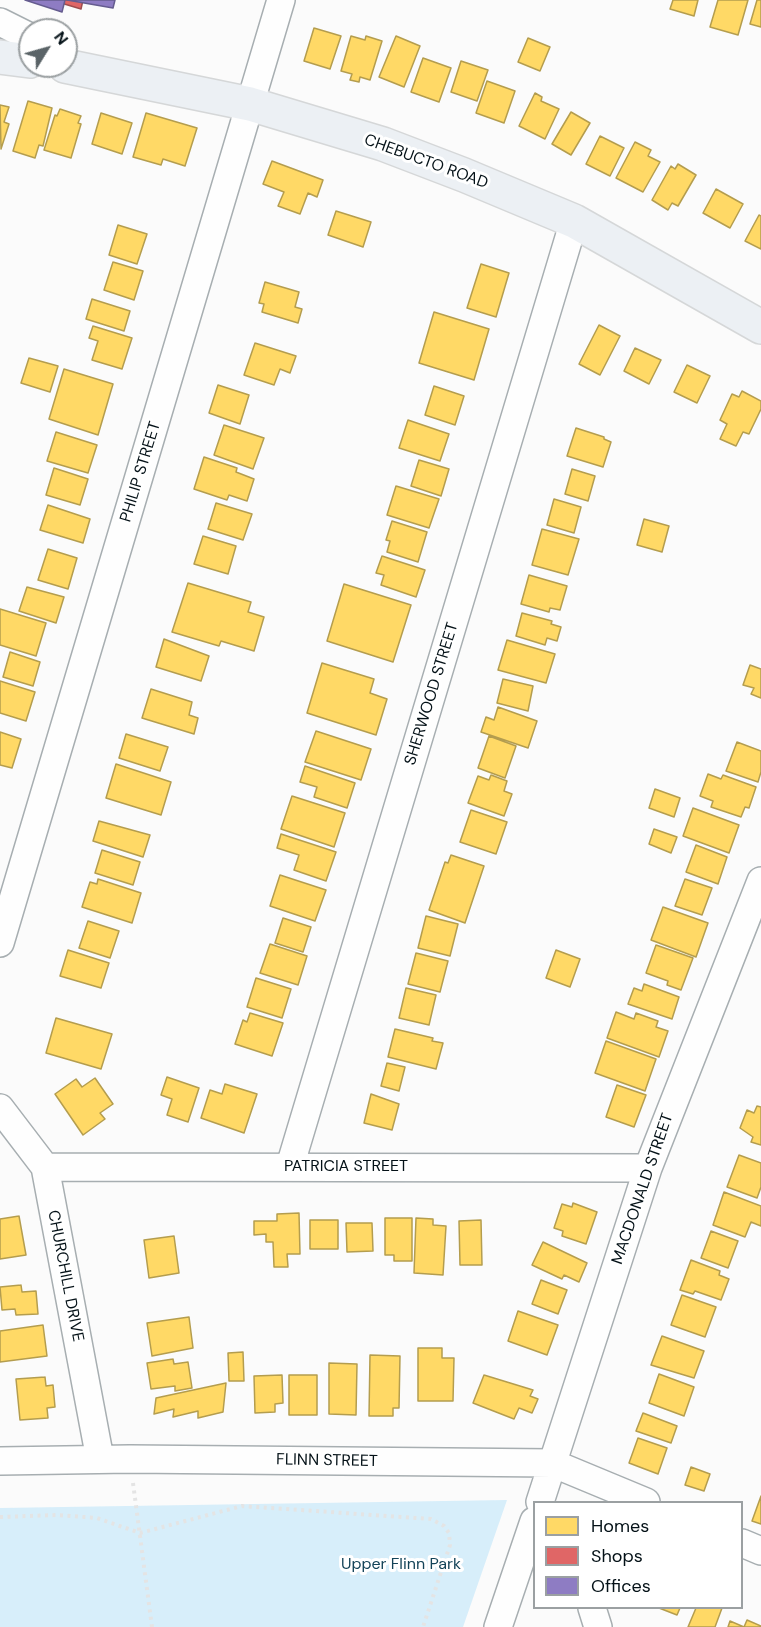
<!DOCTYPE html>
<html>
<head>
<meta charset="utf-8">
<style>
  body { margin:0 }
  #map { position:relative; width:761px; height:1627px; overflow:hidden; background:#fbfbfb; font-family:"DM Sans",sans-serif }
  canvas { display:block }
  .legend { position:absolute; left:533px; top:1501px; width:210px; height:108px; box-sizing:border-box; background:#fff; border:2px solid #9ba0a2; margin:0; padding:8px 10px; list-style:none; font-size:18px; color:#041117 }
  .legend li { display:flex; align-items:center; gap:12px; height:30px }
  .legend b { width:30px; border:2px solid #9ba0a2 }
  .north { position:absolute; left:18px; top:18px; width:60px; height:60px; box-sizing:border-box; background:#fff; border:2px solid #9ba0a2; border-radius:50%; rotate:53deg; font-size:16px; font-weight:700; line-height:24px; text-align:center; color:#041117 }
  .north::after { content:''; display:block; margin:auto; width:21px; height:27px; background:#5a6367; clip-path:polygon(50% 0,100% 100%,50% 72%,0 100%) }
</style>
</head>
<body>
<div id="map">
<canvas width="761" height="1627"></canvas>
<ul class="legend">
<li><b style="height:16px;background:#ffd966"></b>Homes</li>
<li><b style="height:16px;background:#e06666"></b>Shops</li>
<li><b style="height:16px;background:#8e7cc3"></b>Offices</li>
</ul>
<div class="north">N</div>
</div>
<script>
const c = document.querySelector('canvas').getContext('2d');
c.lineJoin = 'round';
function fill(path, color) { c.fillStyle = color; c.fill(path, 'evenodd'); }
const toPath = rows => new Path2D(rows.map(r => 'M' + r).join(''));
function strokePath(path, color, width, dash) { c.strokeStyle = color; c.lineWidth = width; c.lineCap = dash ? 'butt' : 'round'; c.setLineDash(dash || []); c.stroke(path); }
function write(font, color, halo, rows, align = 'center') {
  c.font = font + ' "DM Sans",sans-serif'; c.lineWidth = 6; c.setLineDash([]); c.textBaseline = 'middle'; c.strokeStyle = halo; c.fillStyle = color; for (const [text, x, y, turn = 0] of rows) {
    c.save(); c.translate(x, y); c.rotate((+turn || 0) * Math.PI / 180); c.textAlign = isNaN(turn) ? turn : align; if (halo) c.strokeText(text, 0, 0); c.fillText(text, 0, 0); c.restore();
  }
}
const green = toPath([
  [507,1500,463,1627,0,1627,0,1508]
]);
const homes = toPath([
  [673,0,698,0,694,16,670,9,673,0],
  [718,0,748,0,738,35,710,27,718,0],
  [757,0,761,0,761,27,750,24,757,0],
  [314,28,341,36,330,69,304,61,314,28],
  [351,36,365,40,366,36,382,41,370,80,360,77,359,82,350,80,352,74,341,71,351,36],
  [396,36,420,46,404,87,379,77,396,36],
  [528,38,550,47,540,71,518,62,528,38],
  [423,58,451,68,439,102,411,92,423,58],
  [461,61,488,70,477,101,451,92,461,61],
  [487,81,515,91,504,123,476,113,487,81],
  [535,93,542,97,541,101,559,109,545,139,519,126,535,93],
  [28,101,52,108,43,146,39,145,35,158,13,151,28,101],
  [0,105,9,107,4,122,9,124,1,149,0,105],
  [60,109,81,116,78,123,81,124,71,158,44,150,55,115,57,116,60,109],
  [571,112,590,123,571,155,552,144,571,112],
  [101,113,132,123,122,154,92,144,101,113],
  [146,113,197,128,185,166,163,159,161,165,133,157,146,113],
  [600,136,624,148,610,176,586,164,600,136],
  [635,142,651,150,648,156,660,162,643,192,616,178,635,142],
  [272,161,323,180,317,197,308,193,300,214,278,206,284,192,263,184,272,161],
  [678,164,696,175,678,206,672,203,668,210,652,200,671,166,675,169,678,164],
  [716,189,743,204,730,228,703,213,716,189],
  [336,211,371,222,363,247,328,235,336,211],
  [759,215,761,216,761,249,745,241,759,215],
  [118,225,147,234,137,264,109,255,118,225],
  [113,262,143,271,134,300,104,290,113,262],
  [481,264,509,273,496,317,467,308,481,264],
  [265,282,299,292,295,307,302,309,298,323,262,312,264,304,259,303,265,282],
  [92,299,130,311,124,331,86,319,92,299],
  [434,312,489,329,474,380,419,363,434,312],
  [599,325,620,336,600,375,579,364,599,325],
  [93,326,132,338,122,369,92,360,98,341,89,338,93,326],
  [255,343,296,356,290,373,280,369,274,385,244,375,255,343],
  [635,348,661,360,649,384,624,371,635,348],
  [29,358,58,366,50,392,21,383,29,358],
  [687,365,710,376,697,403,674,392,687,365],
  [64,369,113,384,98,435,49,419,64,369],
  [218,385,249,395,240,424,209,413,218,385],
  [434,386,464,396,455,425,425,415,434,386],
  [742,391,761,401,761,409,749,434,743,432,736,446,720,439,727,424,720,420,732,394,739,397,742,391],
  [408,420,449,434,440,461,399,448,408,420],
  [224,425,264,438,253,469,214,455,224,425],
  [576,428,604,437,604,439,611,442,603,467,567,456,576,428],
  [56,432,97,445,88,473,47,461,56,432],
  [204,457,237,468,236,472,254,479,247,501,229,495,227,500,194,489,204,457],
  [419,460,449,469,441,496,411,486,419,460],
  [54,468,88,479,80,505,46,495,54,468],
  [572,469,595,476,588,501,565,494,572,469],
  [396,486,439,499,429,528,387,515,396,486],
  [554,499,581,507,574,533,547,525,554,499],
  [216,503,252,514,243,540,208,529,216,503],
  [48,505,90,519,83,543,40,530,48,505],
  [644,519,669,526,662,552,637,545,644,519],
  [392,521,427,532,418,562,387,552,390,541,386,540,392,521],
  [542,529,579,539,568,575,532,565,542,529],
  [203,536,236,546,228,574,194,564,203,536],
  [48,549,77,558,68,589,38,580,48,549],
  [382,556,425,570,416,597,381,585,384,575,376,573,382,556],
  [529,575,567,586,560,610,550,608,549,612,521,604,529,575],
  [188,583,251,602,248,612,264,617,254,651,221,641,219,646,172,632,188,583],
  [344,584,411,605,393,662,327,641,344,584],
  [27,587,64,597,56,623,19,611,27,587],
  [0,609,46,623,36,656,0,645,0,609],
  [522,613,552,621,551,624,561,627,557,641,547,638,545,645,516,636,522,613],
  [164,639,209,656,201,681,156,667,164,639],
  [507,640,555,654,546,683,498,670,507,640],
  [10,652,40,662,33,686,3,677,10,652],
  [322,663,374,679,370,693,387,699,376,735,307,713,322,663],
  [750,665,761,669,761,698,751,694,754,688,743,685,750,665],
  [503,679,533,686,528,711,497,703,503,679],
  [0,681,35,692,26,721,0,713,0,681],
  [151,689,192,702,189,715,198,718,194,734,142,718,151,689],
  [498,707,537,721,528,748,481,732,486,717,494,720,498,707],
  [316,731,371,749,361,780,305,762,316,731],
  [0,732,21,739,12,768,0,765,0,732],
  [126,734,168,747,160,771,119,758,126,734],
  [489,736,516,746,505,778,478,768,489,736],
  [737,742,761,751,761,772,758,782,726,771,737,742],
  [116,764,171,782,161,815,106,798,116,764],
  [305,766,355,783,347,808,314,797,317,787,300,782,305,766],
  [708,774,721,779,723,775,756,787,749,808,745,807,741,817,711,807,713,801,700,796,708,774],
  [491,775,507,781,504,791,512,794,504,816,468,803,478,776,489,780,491,775],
  [655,789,680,798,674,817,649,808,655,789],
  [292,796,345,813,334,847,281,829,292,796],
  [693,808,739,825,729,853,683,836,693,808],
  [471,810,507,822,496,854,460,842,471,810],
  [99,821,150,835,143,857,93,841,99,821],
  [654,829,677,837,671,853,649,844,654,829],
  [281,834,336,852,326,881,294,870,299,855,277,848,281,834],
  [696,845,727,857,718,884,686,872,696,845],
  [102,850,140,862,133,885,95,873,102,850],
  [451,855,484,866,465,923,429,910,445,862,448,863,451,855],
  [280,875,326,890,315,921,270,906,280,875],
  [98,879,141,893,132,923,82,907,90,882,97,884,98,879],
  [685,879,712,888,702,915,675,906,685,879],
  [663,907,708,923,696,957,651,940,663,907],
  [426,916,458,924,450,956,418,948,426,916],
  [283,918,311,927,303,952,275,943,283,918],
  [88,921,119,931,110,958,79,948,88,921],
  [270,944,307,956,298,985,260,973,270,944],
  [656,945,693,958,681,990,667,985,668,981,646,973,656,945],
  [68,950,109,963,101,988,60,976,68,950],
  [556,950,580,959,570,987,546,978,556,950],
  [416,953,448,961,440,992,408,984,416,953],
  [256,978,291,989,282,1018,247,1007,256,978],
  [644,984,679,997,672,1019,628,1004,634,988,642,991,644,984],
  [406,988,436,995,429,1025,399,1018,406,988],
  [616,1012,634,1019,636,1013,658,1021,656,1027,668,1031,659,1057,607,1038,616,1012],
  [250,1013,283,1023,272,1056,235,1044,243,1020,247,1022,250,1013],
  [56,1018,112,1034,101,1069,46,1053,56,1018],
  [395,1029,433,1038,432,1041,443,1043,436,1069,388,1057,395,1029],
  [606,1041,656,1059,645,1091,595,1073,606,1041],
  [387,1063,405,1067,399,1091,381,1086,387,1063],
  [167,1077,199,1088,188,1122,167,1115,172,1099,161,1095,167,1077],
  [95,1078,113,1104,100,1113,105,1119,83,1135,55,1094,76,1079,82,1087,95,1078],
  [225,1084,257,1094,244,1133,201,1118,210,1090,222,1094,225,1084],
  [617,1085,646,1095,634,1127,606,1117,617,1085],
  [371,1094,399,1104,392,1130,364,1123,371,1094],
  [757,1106,761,1107,761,1145,751,1142,753,1137,740,1128,747,1110,754,1113,757,1106],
  [739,1155,761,1163,761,1187,757,1198,727,1187,739,1155],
  [724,1192,761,1206,761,1226,751,1222,745,1237,713,1225,724,1192],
  [573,1203,597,1212,586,1244,562,1236,563,1231,554,1228,562,1204,572,1207,573,1203],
  [299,1213,300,1254,287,1254,288,1267,274,1267,273,1242,266,1242,266,1234,254,1235,254,1221,277,1221,277,1214,299,1213],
  [19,1216,26,1255,0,1259,0,1219,19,1216],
  [385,1218,412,1218,412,1261,394,1261,394,1255,385,1255,385,1218],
  [416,1218,433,1219,433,1225,446,1226,443,1275,414,1273,416,1218],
  [310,1220,338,1220,338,1249,310,1249,310,1220],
  [481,1220,482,1265,460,1265,459,1221,481,1220],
  [346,1223,372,1223,373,1251,347,1252,346,1223],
  [711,1231,738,1241,728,1268,701,1258,711,1231],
  [174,1236,179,1273,149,1278,144,1240,174,1236],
  [543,1242,587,1263,579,1282,564,1275,562,1279,532,1265,543,1242],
  [691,1260,720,1271,719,1275,729,1279,721,1300,695,1291,693,1294,680,1290,691,1260],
  [541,1280,567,1290,558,1314,532,1304,541,1280],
  [21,1285,22,1292,36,1291,38,1314,16,1315,15,1309,2,1310,0,1287,21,1285],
  [682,1295,716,1307,705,1337,671,1325,682,1295],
  [518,1311,558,1325,547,1355,508,1341,518,1311],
  [189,1317,193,1348,152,1356,147,1323,189,1317],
  [43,1325,47,1356,0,1362,0,1331,43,1325],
  [662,1336,704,1351,694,1378,651,1365,662,1336],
  [418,1348,442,1348,442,1358,454,1358,453,1401,418,1401,418,1348],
  [243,1352,244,1381,229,1381,228,1353,243,1352],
  [370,1355,400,1356,399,1408,393,1408,393,1416,369,1416,370,1355],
  [173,1359,174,1364,188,1362,192,1388,175,1391,175,1386,151,1389,147,1363,173,1359],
  [329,1363,357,1364,356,1415,329,1414,329,1363],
  [659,1374,694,1387,684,1416,649,1403,659,1374],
  [282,1375,283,1403,275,1404,275,1412,255,1413,254,1376,282,1375],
  [289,1375,317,1375,317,1415,289,1415,289,1375],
  [484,1375,533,1390,530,1396,538,1399,532,1413,519,1408,514,1419,473,1403,484,1375],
  [45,1377,46,1386,53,1385,55,1407,47,1408,48,1418,20,1420,16,1379,45,1377],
  [226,1383,223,1412,198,1418,198,1411,173,1417,174,1409,154,1414,156,1398,226,1383],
  [643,1413,677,1426,671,1443,636,1431,643,1413],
  [638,1438,667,1448,658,1474,629,1463,638,1438],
  [691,1467,710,1474,704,1491,685,1485,691,1467],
  [761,1496,761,1524,752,1521,761,1496],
  [659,1608,680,1608,677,1615,659,1608],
  [696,1608,722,1608,715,1627,688,1627,696,1608],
  [747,1620,761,1626,761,1627,744,1627,747,1620],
  [730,1621,744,1627,728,1627,730,1621]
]);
const shops = toPath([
  [51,0,83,0,81,9,51,0]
]);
const offices = toPath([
  [25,0,65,0,62,12,25,0],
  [67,0,115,0,113,8,67,0]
]);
const path = toPath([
  [133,1483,152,1627],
  [0,1517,58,1515,97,1518,140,1533,242,1506,431,1519,444,1526,449,1533,450,1545,423,1627]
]);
const minor = toPath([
  [0,22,30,37],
  [0,943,281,0],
  [0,1108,45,1167,100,1459],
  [290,1166,574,221],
  [45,1167,648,1168],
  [0,1461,130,1459,552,1463,646,1502],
  [540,1502,648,1168,761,881],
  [742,1543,761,1551],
  [592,1608,598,1627],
  [498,1627,534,1521]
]);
const major = toPath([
  [0,57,30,61],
  [65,66,250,104,383,144,464,175,574,221,761,327]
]);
const streetNames = [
  ["CHEBUCTO ROAD",426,162,20],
  ["PHILIP STREET",141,472,-73],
  ["SHERWOOD STREET",432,694,-73],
  ["PATRICIA STREET",346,1167],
  ["MACDONALD STREET",643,1189,-71],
  ["CHURCHILL DRIVE",65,1276,79],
  ["FLINN STREET",327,1461,1]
];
const parkNames = [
  ["Upper Flinn Park",401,1565]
];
fill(green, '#d7eefa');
fill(homes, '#ffd966');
strokePath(homes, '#b49d4e', 1.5);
fill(shops, '#e06666');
strokePath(shops, '#9e4c4e', 1.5);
fill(offices, '#8e7cc3');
strokePath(offices, '#655c8f', 1.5);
strokePath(minor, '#a7aeb1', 30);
strokePath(major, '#d5d7d8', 36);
strokePath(path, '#e4e4e4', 4, [3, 4.5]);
strokePath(minor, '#fefefe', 27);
strokePath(major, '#ecf0f4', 33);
write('16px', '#041117', '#fff', streetNames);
write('16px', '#134358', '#fff', parkNames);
</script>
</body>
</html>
